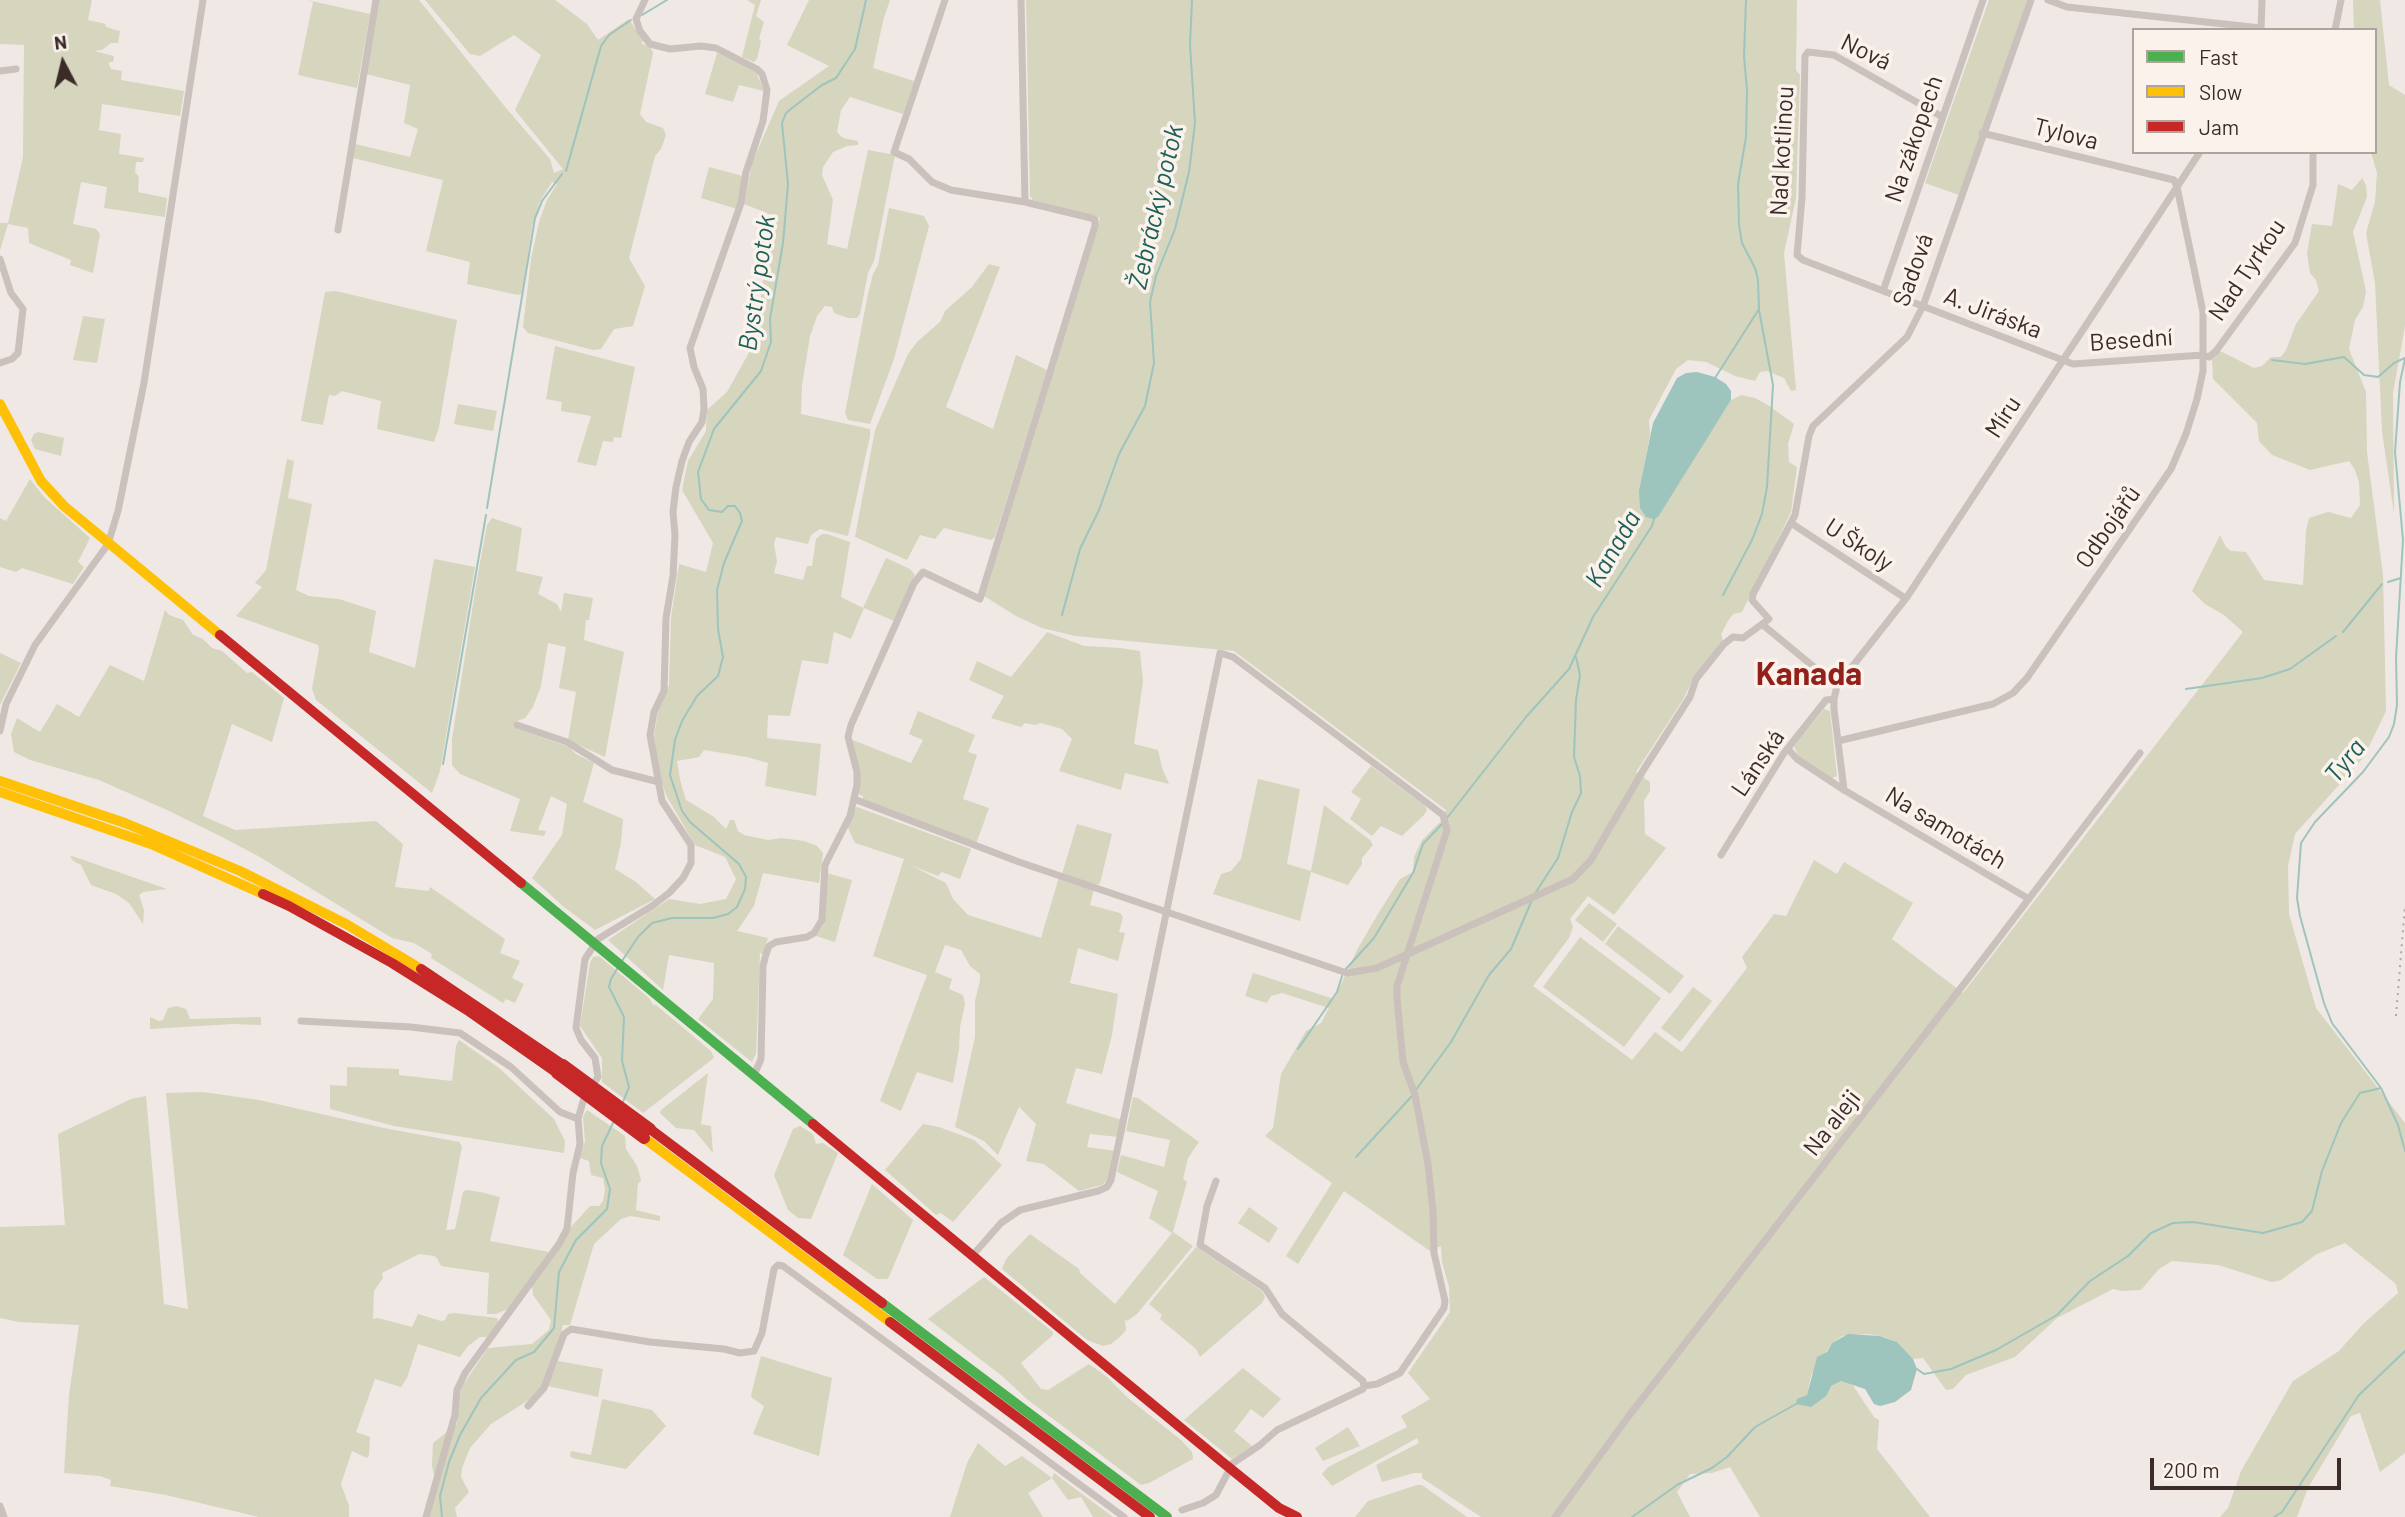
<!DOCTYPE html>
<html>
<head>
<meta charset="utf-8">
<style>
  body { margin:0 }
  #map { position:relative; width:2405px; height:1517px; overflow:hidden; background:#f0e8e4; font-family:Barlow,sans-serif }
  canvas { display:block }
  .legend { position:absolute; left:2132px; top:28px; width:245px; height:126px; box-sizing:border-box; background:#fcf2ec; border:2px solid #afa39e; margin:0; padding:9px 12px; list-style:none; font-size:21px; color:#3b2c29 }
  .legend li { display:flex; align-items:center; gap:14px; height:35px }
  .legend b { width:35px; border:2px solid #afa39e }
  .north { position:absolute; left:28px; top:28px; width:70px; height:70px; -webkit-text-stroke:5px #fcf2ec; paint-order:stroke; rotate:353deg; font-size:19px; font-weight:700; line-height:28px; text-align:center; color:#3b2c29 }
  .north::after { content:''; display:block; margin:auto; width:24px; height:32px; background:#3b2c29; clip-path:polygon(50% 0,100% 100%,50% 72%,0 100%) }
  .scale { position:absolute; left:2150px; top:1458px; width:191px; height:32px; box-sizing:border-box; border:4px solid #3b2c29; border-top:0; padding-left:9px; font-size:21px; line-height:24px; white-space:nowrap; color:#3b2c29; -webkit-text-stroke:5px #fcf2ec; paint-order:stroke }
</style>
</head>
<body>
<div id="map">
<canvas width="2405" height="1517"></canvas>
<ul class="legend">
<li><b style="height:9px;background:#4caf50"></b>Fast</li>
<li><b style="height:9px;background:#ffc107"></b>Slow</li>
<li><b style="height:9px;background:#c62828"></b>Jam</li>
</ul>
<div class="north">N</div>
<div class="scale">200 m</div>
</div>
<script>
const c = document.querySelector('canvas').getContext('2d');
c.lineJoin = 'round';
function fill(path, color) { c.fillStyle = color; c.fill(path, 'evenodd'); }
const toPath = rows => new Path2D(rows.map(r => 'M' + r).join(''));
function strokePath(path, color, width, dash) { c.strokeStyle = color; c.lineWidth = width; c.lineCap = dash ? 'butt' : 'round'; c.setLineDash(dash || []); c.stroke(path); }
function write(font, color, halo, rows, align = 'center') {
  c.font = font + ' Barlow,sans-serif'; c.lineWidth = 7; c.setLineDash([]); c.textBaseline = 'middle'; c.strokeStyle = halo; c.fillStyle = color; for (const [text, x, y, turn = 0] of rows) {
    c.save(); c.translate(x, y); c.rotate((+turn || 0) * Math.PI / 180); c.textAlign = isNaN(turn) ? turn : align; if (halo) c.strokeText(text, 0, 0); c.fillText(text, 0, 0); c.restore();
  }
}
const green = toPath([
  [0,0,92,0,88,20,106,24,105,26,109,28,120,31,118,43,111,43,102,50,94,51,114,56,113,62,109,62,109,65,111,69,122,71,121,80,184,91,180,116,102,104,99,130,121,134,119,154,144,158,143,162,136,162,135,172,139,177,138,192,167,198,165,217,104,208,107,187,81,182,73,224,96,229,100,234,93,273,70,265,71,260,29,243,28,228,8,224,0,250,0,223,8,223,23,157,24,45,0,44],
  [307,0,370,14,357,88,298,75,313,2],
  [379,0,419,0,506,108,550,159,554,173,563,169,515,110,541,55,514,35,480,56,470,54,425,0,555,0,587,24,598,40,629,19,643,41,641,43,651,48,653,53,640,114,646,122,663,128,666,135,661,149,655,156,629,258,645,286,633,326,614,329,601,349,593,350,528,333,523,327,531,259,539,222,547,200,557,184,552,182,539,203,532,227,522,294,518,295,467,284,470,262,426,251,443,180,353,158,355,144,410,157,418,129,404,123,410,85,366,74],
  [747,0,761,0,756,16,764,22,759,39,761,41,757,59,754,62,742,57,755,5],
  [809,0,890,0,883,21,873,68,914,81,903,114,850,97,841,110,837,132,843,138,858,141,858,145,847,146,833,152,823,167,822,175,833,200,827,244,847,249,868,150,895,155,874,261,868,273,860,314,857,318,848,318,834,313,832,307,825,306,817,316,810,336,802,385,801,414,870,429,870,436,848,536,820,529,811,535,808,544,776,537,774,544,777,561,774,573,803,580,807,566,812,566,816,539,822,534,827,534,850,542,841,597,863,608,886,558,910,569,915,575,894,621,864,608,851,639,834,632,828,664,802,660,790,716,768,715,767,738,821,744,816,796,765,786,768,763,747,757,704,750,699,757,677,761,680,780,686,800,714,817,726,829,730,820,734,820,738,831,744,835,768,840,781,838,804,841,817,846,823,853,819,883,763,873,754,906,737,931,768,938,763,954,760,953,756,1054,752,1062,698,1019,713,999,714,963,669,955,663,990,608,940,669,899,700,904,726,899,736,879,725,857,695,845,666,795,658,769,654,736,658,712,669,685,671,618,679,564,706,572,713,543,682,490,688,461,706,431,707,410,727,392,755,342,765,264,776,223,774,216,744,204,752,163,779,101,829,66,787,45],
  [1026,0,1797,0,1796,70,1800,75,1796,198,1784,253,1796,390,1791,391,1784,378,1767,371,1760,372,1755,381,1735,376,1706,362,1688,360,1676,369,1649,420,1650,435,1639,490,1688,467,1731,400,1741,395,1755,398,1768,405,1794,424,1788,444,1789,462,1797,467,1791,512,1742,612,1733,614,1728,621,1721,634,1723,641,1693,678,1684,698,1636,772,1650,782,1650,791,1644,801,1645,834,1666,848,1614,915,1588,896,1570,919,1573,927,1569,938,1533,986,1632,1060,1655,1032,1682,1052,1747,968,1742,957,1774,914,1786,916,1814,860,1837,874,1844,862,1913,903,1892,939,1963,993,2243,632,2224,615,2205,604,2192,591,2220,535,2226,547,2231,551,2246,552,2264,580,2303,585,2306,531,2309,518,2328,512,2351,518,2360,505,2359,482,2355,470,2349,461,2310,470,2272,455,2259,441,2257,423,2213,379,2212,359,2220,351,2254,368,2262,366,2271,357,2281,357,2286,350,2296,324,2319,291,2316,280,2310,273,2307,253,2312,224,2332,226,2338,184,2352,190,2362,178,2366,185,2367,197,2353,232,2366,291,2363,307,2355,320,2349,349,2366,392,2367,452,2383,575,2386,711,2364,757,2295,834,2288,866,2289,914,2316,1008,2405,1123,2405,1453,2380,1472,2360,1413,2351,1416,2308,1488,2297,1517,2220,1517,2228,1508,2241,1471,2293,1381,2339,1351,2363,1324,2398,1293,2396,1284,2345,1243,2317,1254,2281,1280,2272,1282,2218,1265,2172,1261,2159,1269,2141,1290,2122,1291,2113,1289,2057,1318,2015,1357,1966,1375,1953,1389,1946,1390,1923,1358,1913,1359,1897,1342,1885,1337,1869,1334,1842,1336,1832,1343,1811,1375,1807,1395,1798,1399,1831,1386,1841,1381,1852,1384,1874,1417,1879,1420,1877,1449,1930,1517,1760,1517,1730,1467,1712,1473,1690,1474,1677,1492,1690,1517,1481,1517,1422,1478,1422,1473,1414,1473,1382,1482,1376,1465,1419,1443,1417,1438,1332,1486,1322,1474,1328,1467,1407,1427,1401,1416,1430,1399,1408,1373,1450,1312,1449,1287,1442,1262,1441,1246,1430,1251,1344,1191,1298,1264,1286,1256,1332,1183,1265,1136,1273,1128,1281,1074,1306,1031,1321,1023,1329,1008,1282,993,1271,996,1267,1003,1245,996,1253,973,1334,999,1358,948,1381,909,1400,879,1413,872,1414,857,1422,840,1442,820,1446,810,1234,651,1075,636,1042,628,1016,616,984,596,1100,218,1033,200,1030,196],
  [1989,0,2028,0,1959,195,1925,183],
  [2353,0,2380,0,2389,85,2405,95,2405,326,2393,393,2394,514,2382,431,2375,283,2366,233,2375,202,2377,173,2371,152,2375,152,2375,30,2354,30],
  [717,53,727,56,756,72,764,91,739,85,733,102,705,94],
  [709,167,743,176,737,209,701,198],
  [889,208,924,216,929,226,894,359,870,424,848,420,845,413,868,294,873,274,878,265],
  [989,264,1000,267,946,407,993,429,1016,355,1047,370,995,537,991,540,944,528,935,539,920,535,907,560,855,537,875,430,908,354,917,342,940,322,945,311,972,287],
  [336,291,457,320,439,427,434,442,377,429,381,401,342,391,335,396,329,395,323,425,301,421,325,292],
  [83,316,105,319,97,363,73,360],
  [555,346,635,367,621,438,614,437,613,442,603,441,596,466,577,462,591,416,561,411,562,402,546,399],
  [458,404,497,411,493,431,454,424],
  [38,432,64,438,61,456,35,449,31,440,34,434],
  [287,459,294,461,288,498,312,504,296,590,309,596,339,599,376,611,369,652,415,668,434,559,475,567,440,771,432,793,316,700,312,689,319,649,318,645,236,616,262,587,255,583,266,570],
  [30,479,44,497,90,538,78,562,84,567,73,584,22,568,16,572,0,567,0,518,6,521],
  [492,518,522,528,516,571,543,577,538,594,557,604,561,612,564,593,593,598,589,620,586,620,584,640,624,652,605,757,568,740,576,692,559,688,566,647,548,643,541,686,533,707,525,718,515,722,513,727,569,747,576,754,594,763,583,802,623,819,621,843,615,869,636,882,655,899,595,930,564,907,532,878,562,835,567,804,551,796,538,830,546,831,544,836,510,831,520,799,460,774,452,765,452,739,477,579,487,525],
  [165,610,169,615,183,620,193,635,203,639,212,648,222,651,247,673,252,672,284,698,272,742,232,724,203,816,235,830,376,821,403,844,395,887,429,891,430,887,505,939,500,953,520,961,512,978,524,984,515,1003,506,999,503,1003,431,958,432,954,414,943,392,938,258,856,220,836,167,810,99,780,30,760,14,752,11,734,17,718,40,732,57,704,79,717,110,665,144,681],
  [1047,632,1084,646,1120,648,1140,651,1143,681,1134,744,1158,750,1162,768,1169,784,1125,773,1121,790,1059,771,1072,739,1062,729,1041,723,1035,725,1025,723,1021,727,991,718,1004,696,969,680,977,661,1011,677],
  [0,653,21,663,0,705],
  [1824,709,1830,711,1837,776,1830,779,1799,757,1794,746],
  [918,711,975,735,968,752,977,755,963,799,989,808,976,844,863,800,863,796,858,794,850,739,911,763,923,740,909,734],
  [1371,766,1425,806,1427,810,1424,815,1402,836,1381,826,1372,836,1350,819,1361,799,1351,792],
  [1258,779,1300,789,1287,864,1311,871,1324,805,1370,840,1373,845,1362,858,1362,864,1348,885,1311,872,1300,921,1213,894,1221,874,1231,871,1241,859],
  [857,807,971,849,960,879,942,872,938,876,910,865,946,883,953,899,968,915,1041,938,1059,877,1094,889,1090,905,1120,913,1123,917,1119,932,1125,933,1118,961,1078,948,1070,983,1118,994,1112,1035,1102,1074,1076,1068,1066,1103,1122,1120,1118,1137,1090,1134,1087,1147,1116,1151,1110,1177,1102,1185,1079,1191,1044,1164,1026,1161,1036,1124,1019,1107,998,1155,984,1141,955,1127,975,1037,975,1001,980,980,980,974,970,966,961,950,945,945,935,972,952,979,949,989,963,995,965,1004,960,1027,959,1049,953,1083,917,1072,901,1111,880,1101,927,975,873,956,904,859,855,843,848,828,853,809],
  [1077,824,1112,834,1100,883,1097,885,1062,874],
  [72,856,167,889,143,892,139,895,144,910,143,924,129,903,116,894,91,885,81,865,75,862,70,857],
  [826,873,852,880,835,942,816,936,823,926,826,915],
  [1589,903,1617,924,1603,942,1575,920],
  [1618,926,1684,976,1670,994,1605,944],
  [1580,937,1661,998,1624,1047,1543,987],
  [599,956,649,998,653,1005,656,1005,711,1051,714,1058,643,1113,602,1082,602,1058,580,1026,590,963,593,957],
  [1693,987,1712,1001,1680,1042,1661,1028],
  [176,1006,186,1009,190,1019,261,1017,261,1025,233,1024,150,1029,150,1017,159,1021,163,1020,168,1008],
  [459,1040,499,1068,554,1119,565,1141,564,1153,394,1126,330,1109,330,1085,347,1086,347,1067,399,1069,399,1075,452,1081,456,1046],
  [708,1073,701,1124,711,1126,713,1153,694,1130,676,1128,660,1113,661,1110],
  [203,1092,259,1100,384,1128,459,1142,462,1146,446,1230,455,1229,463,1192,466,1190,480,1192,500,1197,490,1241,549,1252,510,1308,496,1314,487,1314,489,1273,441,1266,437,1258,434,1256,419,1254,382,1273,383,1278,374,1291,373,1319,378,1318,412,1327,418,1314,441,1321,445,1320,448,1314,454,1313,497,1318,500,1324,487,1337,480,1337,468,1346,460,1357,418,1344,407,1378,401,1387,375,1379,356,1432,370,1437,369,1455,367,1458,352,1451,341,1484,349,1506,349,1517,259,1517,166,1495,110,1486,111,1480,100,1476,64,1473,69,1395,79,1325,19,1322,0,1318,0,1227,65,1225,58,1134,131,1099,146,1096,164,1304,188,1309,166,1093],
  [1133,1097,1138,1098,1199,1142,1188,1158,1183,1179,1187,1182,1173,1232,1193,1246,1137,1314,1127,1321,1125,1319,1126,1330,1120,1337,1111,1344,1103,1346,1087,1340,1002,1269,1006,1259,1030,1234,1079,1269,1080,1273,1115,1304,1172,1233,1149,1218,1158,1191,1117,1172,1121,1155,1164,1167,1170,1140,1126,1131],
  [587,1110,625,1136,626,1149,637,1166,641,1180,638,1184,636,1210,660,1216,660,1221,630,1216,621,1219,594,1244,570,1325,563,1325,556,1353,542,1385,535,1396,491,1424,470,1448,462,1468,461,1477,469,1492,455,1508,457,1517,428,1517,436,1483,432,1466,433,1443,457,1424,461,1388,488,1348,532,1344,549,1330,551,1320,533,1295,532,1286,570,1228,590,1206,599,1206,603,1201,605,1190,603,1178,591,1175,589,1161,580,1158,585,1141,583,1117],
  [923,1124,939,1127,974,1140,1002,1165,953,1222,941,1213,936,1215,885,1170],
  [800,1126,813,1134,816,1144,823,1143,838,1153,811,1219,798,1218,788,1210,774,1175,793,1129],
  [872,1184,913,1220,888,1279,877,1279,843,1255],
  [1249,1207,1278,1228,1269,1243,1238,1223],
  [1196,1247,1262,1291,1265,1297,1262,1303,1200,1357,1196,1349,1160,1319,1162,1315,1149,1304],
  [984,1277,1053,1332,1053,1335,1021,1363,1041,1389,1048,1390,1089,1364,1106,1376,1128,1398,1181,1440,1192,1452,1193,1459,1149,1483,1141,1485,1028,1400,1002,1376,928,1319],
  [761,1356,832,1378,819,1456,753,1434,764,1406,752,1398,751,1395],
  [558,1361,603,1369,598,1397,548,1386],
  [1243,1368,1281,1399,1263,1418,1251,1409,1234,1431,1252,1446,1232,1459,1184,1420],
  [602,1399,652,1410,666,1426,626,1469,572,1458,570,1455,571,1451,591,1455],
  [1348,1427,1360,1446,1323,1461,1315,1448],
  [978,1443,1005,1466,1022,1456,1052,1478,1054,1473,1113,1517,1093,1517,1081,1497,1068,1500,1052,1478,1028,1493,1043,1517,950,1517,967,1463],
  [1417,1485,1422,1485,1467,1517,1355,1517,1368,1501]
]);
const water = toPath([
  [1697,372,1715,377,1726,384,1731,391,1731,400,1658,517,1653,519,1646,517,1640,508,1639,490,1653,423,1677,378,1686,373],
  [1848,1334,1880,1336,1897,1342,1913,1359,1917,1369,1911,1390,1895,1402,1880,1406,1874,1404,1865,1389,1841,1381,1831,1386,1826,1396,1811,1407,1796,1404,1797,1399,1807,1395,1817,1357,1827,1352,1832,1343]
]);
const stream = toPath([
  [642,15,667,0],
  [566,171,601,46,609,35,631,20],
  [2405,359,2400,382,2395,452,2403,540,2396,658,2397,705,2394,724,2389,737,2363,772,2315,822,2301,843,2297,898,2300,916,2324,1003,2332,1023,2381,1088,2398,1125,2405,1151],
  [2272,360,2305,364,2344,357,2364,375,2378,377,2394,363,2405,358],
  [1715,378,1759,309,1758,280,1755,268,1742,243,1739,225,1738,184,1746,137,1747,90,1744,57,1746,0],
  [487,508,535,218,542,201,562,174],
  [2388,582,2401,578],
  [1723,595,1752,540,1762,514,1767,487,1773,385,1759,310],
  [1062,615,1080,549,1099,510,1119,454,1145,406,1154,363,1150,302,1156,276,1175,229,1189,172,1195,123,1190,45,1192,0],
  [2343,632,2382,584],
  [2186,689,2262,678,2290,669,2336,636],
  [443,764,486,515],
  [1447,818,1526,717,1569,669,1593,617,1652,526,1655,516],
  [1536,892,1558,858,1572,812,1581,793,1580,776,1574,757,1576,700,1580,675,1576,657],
  [622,961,638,937,652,923,672,918,713,918,728,914,737,907,745,889,746,877,739,864,690,822,682,811,670,775,675,740,682,721,697,696,718,676,723,657,718,629,717,590,724,563,742,521,740,513,735,506,728,506,722,512,709,510,701,499,698,472,714,429,761,371,771,342,770,319,783,243,788,184,782,123,786,113,796,105,822,85,836,78,855,49,866,0],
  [617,969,611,979,609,987,624,1017,622,1061,629,1087,623,1102],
  [1344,971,1374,938,1413,873,1423,844,1443,823],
  [1298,1049,1337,992,1342,976],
  [1415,1091,1451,1042,1489,975,1511,949,1532,900],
  [1356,1157,1412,1096],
  [1917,1369,1924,1374,1951,1369,1996,1350,2057,1315,2090,1281,2128,1256,2151,1233,2173,1223,2193,1222,2263,1233,2302,1222,2312,1211,2322,1171,2341,1123,2360,1093,2381,1088],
  [442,1517,440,1496,449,1462,460,1435,481,1398,516,1360,534,1352,554,1328,559,1272,576,1240,607,1209,610,1189,601,1163,602,1146,613,1123],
  [1632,1517,1677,1485,1712,1468,1727,1457,1755,1427,1796,1404],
  [2274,1517,2282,1512,2359,1395,2405,1351]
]);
const street = toPath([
  [945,0,894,152,909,159,932,182,951,190,1025,202],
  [2048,0,2067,7,2261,28],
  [2261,30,2262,0],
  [2335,30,2341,0],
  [0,71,16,69],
  [1941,116,1834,55,1808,52,1805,56,1802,198,1797,255,1803,260,2073,364,2203,355,2209,357,2216,351,2295,243,2313,185,2313,152],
  [338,230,376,0],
  [0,259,11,293,23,309,18,353,12,359,0,363],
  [1883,291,1983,0],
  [1791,523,1905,598],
  [1763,625,1837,686],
  [517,725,567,742,612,770,659,782],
  [0,731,6,704,35,645,108,544,118,511,144,383,203,0],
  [1838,741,1993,704,2013,693,2027,678,2171,469,2186,434,2197,399,2203,371,2203,312,2177,187,2174,180,1982,133],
  [1788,749,1797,759,1844,790,2029,899],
  [1844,790,1834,709,1834,699,1837,686,1907,597,2200,152],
  [854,799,1019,862,1347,973,1377,968,1573,879,1591,860,1644,769,1690,697,1696,679,1724,644,1733,637,1743,638,1769,619,1752,600,1753,594,1795,515,1809,436,1813,426,1907,337,1923,306,2031,0],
  [1721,855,1784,753,1826,700,1834,699],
  [301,1021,411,1027,460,1033,511,1067,560,1112,578,1119],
  [754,1075,761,1059,763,966,766,954,769,946,776,942,807,937,814,933,822,920,825,865,850,816,857,785,857,772,848,737,851,725,914,583,923,572,980,599,1095,226,1095,220,1091,218,1025,202,1021,0],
  [1216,1181,1207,1206,1200,1245,1265,1288,1282,1314,1363,1381,1364,1386],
  [972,1256,1001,1223,1020,1210,1098,1191,1107,1187,1111,1180,1220,653,1233,657,1443,815,1447,830,1397,986,1397,998,1403,1062,1415,1095,1428,1164,1433,1212,1434,1253,1445,1301,1444,1308,1400,1373,1377,1384,1364,1386,1363,1389,1277,1430,1260,1445,1233,1463,1216,1495,1203,1503,1182,1510],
  [528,1406,544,1388,564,1334,571,1329,650,1342,724,1349,740,1353,754,1351,762,1333,774,1269,778,1265,783,1266,1124,1517],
  [0,1506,4,1517],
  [426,1517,455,1415,457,1390,465,1373,559,1244,567,1229,573,1173,580,1144,578,1119,584,1098,598,1077,595,1058,581,1040,576,1028,585,959,598,939,652,906,669,893,683,878,691,863,691,845,662,801,650,735,654,712,664,691,666,618,673,576,675,535,673,512,676,487,682,461,689,442,702,422,704,409,703,389,694,367,690,348,741,203,746,172,763,121,767,90,762,74,757,69,716,48,701,46,670,49,650,44,640,31,636,19,645,0],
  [1555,1517,1628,1417,1967,980,2140,753]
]);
const fast = toPath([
  [521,883,813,1124],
  [882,1303,1167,1517]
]);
const slow = toPath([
  [0,404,41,481,64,506,220,635],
  [0,781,125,823,240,871,346,924,421,969],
  [0,792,151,844,263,894],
  [644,1138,890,1322]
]);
const jam = toPath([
  [220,635,521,883],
  [263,894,289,906,392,963,467,1010,557,1073],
  [421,969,563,1065],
  [813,1124,1221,1461,1279,1508,1297,1517],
  [650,1129,882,1303],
  [890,1322,1150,1517]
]);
const rail = toPath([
  [2396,1016,2405,905]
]);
const jamBridge = toPath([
  [563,1065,650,1129],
  [557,1073,644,1138]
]);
const streetNames = [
  ["Nová",1866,52,26],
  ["Tylova",2066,134,14],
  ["Na zákopech",1914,139,-71],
  ["Nad kotlinou",1782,151,-87],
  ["Sadová",1913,270,-70],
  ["Nad Tyrkou",2247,270,-56],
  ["A. Jiráska",1993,313,21],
  ["Besední",2131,340,-4],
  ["Míru",2003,417,-57],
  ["Odbojářů",2108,527,-55],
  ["U Školy",1859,545,33],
  ["Lánská",1758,763,-56],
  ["Na samotách",1946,828,31],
  ["Na aleji",1832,1123,-52]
];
const waterNames = [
  ["Žebrácký potok",1156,207,-77],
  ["Bystrý potok",757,283,-82],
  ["Kanada",1613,549,-60],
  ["Tyra",2345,761,-51]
];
const districtNames = [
  ["Kanada",1809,674]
];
fill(green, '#d6d5bd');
fill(water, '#9ec4be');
strokePath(stream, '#9ec4be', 2);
strokePath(street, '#cac0bc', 7);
strokePath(fast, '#4caf50', 10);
strokePath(slow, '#ffc107', 10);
strokePath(jam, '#c62828', 10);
strokePath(rail, '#b1a9a7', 2, [2, 5]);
strokePath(jamBridge, '#c62828', 12);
write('24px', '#3b2c29', '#fcf2ec', streetNames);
write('italic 26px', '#1b6159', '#fcf2ec', waterNames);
write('bold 32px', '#92211b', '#fcf2ec', districtNames);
</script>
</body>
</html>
